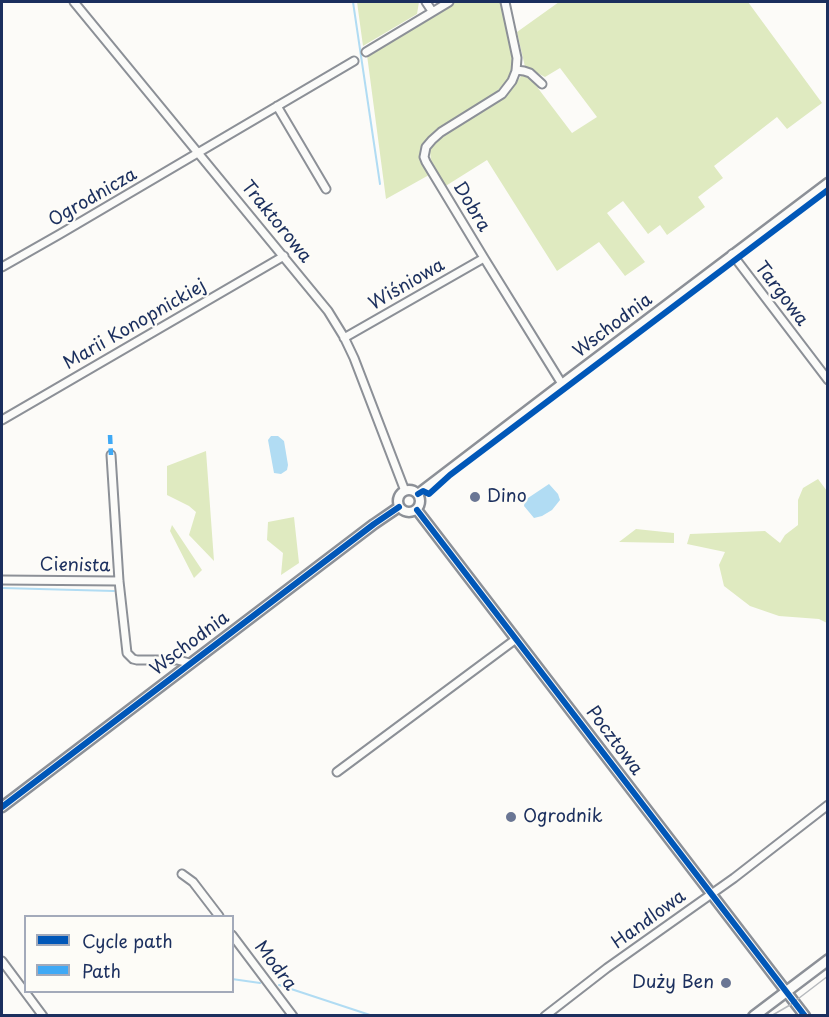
<!DOCTYPE html>
<html>
<head>
<meta charset="utf-8">
<style>
  body { margin:0 }
  #map { position:relative; width:829px; height:1017px; overflow:hidden; background:#fcfbf8; font-family:"Playpen Sans",sans-serif }
  canvas { display:block }
  .frame { position:absolute; inset:0; border:3px solid #1b2f5e; pointer-events:none }
  .legend { position:absolute; left:24px; top:915px; width:210px; height:78px; box-sizing:border-box; background:#fdfcf7; border:2px solid #a3aaba; margin:0; padding:8px 10px; list-style:none; font-size:18px; color:#1b2f5e }
  .legend li { display:flex; align-items:center; gap:12px; height:30px }
  .legend b { width:30px; border:2px solid #a3aaba }
</style>
</head>
<body>
<div id="map">
<canvas width="829" height="1017"></canvas>
<div class="frame"></div>
<ul class="legend">
<li><b style="height:8px;background:#0057b8"></b>Cycle path</li>
<li><b style="height:8px;background:#3fa9f5"></b>Path</li>
</ul>
</div>
<script>
const c = document.querySelector('canvas').getContext('2d');
c.lineJoin = 'round';
function fill(path, color) { c.fillStyle = color; c.fill(path, 'evenodd'); }
const toPath = rows => new Path2D(rows.map(r => 'M' + r).join(''));
function strokePath(path, color, width, dash) { c.strokeStyle = color; c.lineWidth = width; c.lineCap = dash ? 'butt' : 'round'; c.setLineDash(dash || []); c.stroke(path); }
function write(font, color, halo, rows, align = 'center') {
  c.font = font + ' "Playpen Sans",sans-serif'; c.lineWidth = 4.5; c.setLineDash([]); c.textBaseline = 'middle'; c.strokeStyle = halo; c.fillStyle = color; for (const [text, x, y, turn = 0] of rows) {
    c.save(); c.translate(x, y); c.rotate((+turn || 0) * Math.PI / 180); c.textAlign = isNaN(turn) ? turn : align; if (halo) c.strokeText(text, 0, 0); c.fillText(text, 0, 0); c.restore();
  }
}
const green = toPath([
  [357,2,419,2,417,14,363,46],
  [454,2,500,2,514,56,513,71,509,79,496,92,436,131,425,142,421,155,422,161,429,175,386,199,367,55],
  [559,2,748,2,822,103,787,129,777,117,714,166,723,178,698,197,705,207,667,235,660,225,648,234,623,201,607,213,645,262,625,276,599,242,557,271,487,160,444,187,431,162,430,151,433,145,438,139,505,96,522,75,527,75,531,79,572,133,597,117,560,68,545,77,525,67,517,32],
  [206,451,214,561,189,535,196,512,189,506,167,495,167,466],
  [818,479,827,491,827,623,819,619,779,616,750,606,724,586,719,565,725,552,687,544,690,534,765,531,780,543,785,535,798,525,798,500,803,488],
  [294,517,299,563,281,575,283,553,267,540,268,522],
  [172,525,202,570,194,578,170,531],
  [636,529,674,533,674,543,619,542]
]);
const water = toPath([
  [271,436,278,436,284,441,288,465,287,470,281,474,274,473,268,440],
  [549,484,558,494,560,500,552,510,542,516,534,518,524,506,525,500]
]);
const stream = toPath([
  [353,2,380,184],
  [2,588,114,591],
  [232,979,260,983],
  [279,985,373,1016]
]);
const minor = toPath([
  [74,2,328,311,344,337,354,358,405,491],
  [426,2,432,11],
  [505,2,517,58,516,71,512,81,502,94,441,132,432,140,426,147,424,157,426,162,484,258,562,384],
  [366,52,449,2],
  [516,70,524,71,530,73,542,84],
  [277,106,326,189],
  [732,254,828,380],
  [2,267,60,234,354,61],
  [344,338,484,258],
  [2,420,284,256],
  [111,455,119,581,127,653,133,659,137,660,178,660,189,663],
  [2,580,119,581],
  [337,772,516,639],
  [182,874,193,882,219,916],
  [232,935,293,1016],
  [2,961,43,1016],
  [545,1016,607,968,734,878,828,805]
]);
const tertiary = toPath([
  '398 501a11 11 0 1 1 22 0a11 11 0 1 1-22 0Z',
  [418,494,562,384,828,183],
  [417,510,805,1016],
  [2,807,374,524,399,507]
]);
const secondary = toPath([
  [754,1016,828,960]
]);
const tram = toPath([
  [771,1016,790,1005,828,976]
]);
const quiet = toPath([
  [110,435,111,455]
]);
const cycleway = toPath([
  [418,494,423,491,429,494,450,475,828,190],
  [417,510,805,1016],
  [2,807,374,524,399,507]
]);
const markers = [
  [475,497,6,"#6a7694"],
  [511,817,6,"#6a7694"],
  [726,983,6,"#6a7694"]
];
const streetNames = [
  ["Ogrodnicza",93,198,-30],
  ["Dobra",471,207,59],
  ["Traktorowa",276,222,51],
  ["Wiśniowa",407,285,-30],
  ["Targowa",781,294,53],
  ["Marii Konopnickiej",135,325,-30],
  ["Wschodnia",613,326,-37],
  ["Cienista",75,566,1],
  ["Wschodnia",190,644,-37],
  ["Pocztowa",614,741,53],
  ["Handlowa",649,920,-36],
  ["Modra",275,966,53]
];
const poiNames = [
  ["Dino",487,497],
  ["Ogrodnik",523,817],
  ["Duży Ben",714,983,"right"]
];
fill(green, '#dfeac0');
fill(water, '#b1dcf3');
strokePath(stream, '#b1dcf3', 2);
strokePath(minor, '#8c9097', 11);
strokePath(tertiary, '#8c9097', 13);
strokePath(secondary, '#8c9097', 14);
strokePath(minor, '#fbfbf9', 7);
strokePath(tertiary, '#fbfbf9', 8);
strokePath(secondary, '#fbfbf9', 9);
strokePath(tram, '#b6b9bd', 1.5);
strokePath(quiet, '#3fa9f5', 4.5, [9, 4.5]);
strokePath(cycleway, '#0057b8', 6);
for (const [x, y, r, color] of markers) { const dot = new Path2D(); dot.arc(x, y, r, 0, 2 * Math.PI); c.fillStyle = color; c.fill(dot); strokePath(dot, '#fdfcf7', 2); }
write('18px', '#1b2f5e', '#fdfcf7', streetNames);
write('18px', '#1b2f5e', '#fdfcf7', poiNames, 'left');
</script>
</body>
</html>
